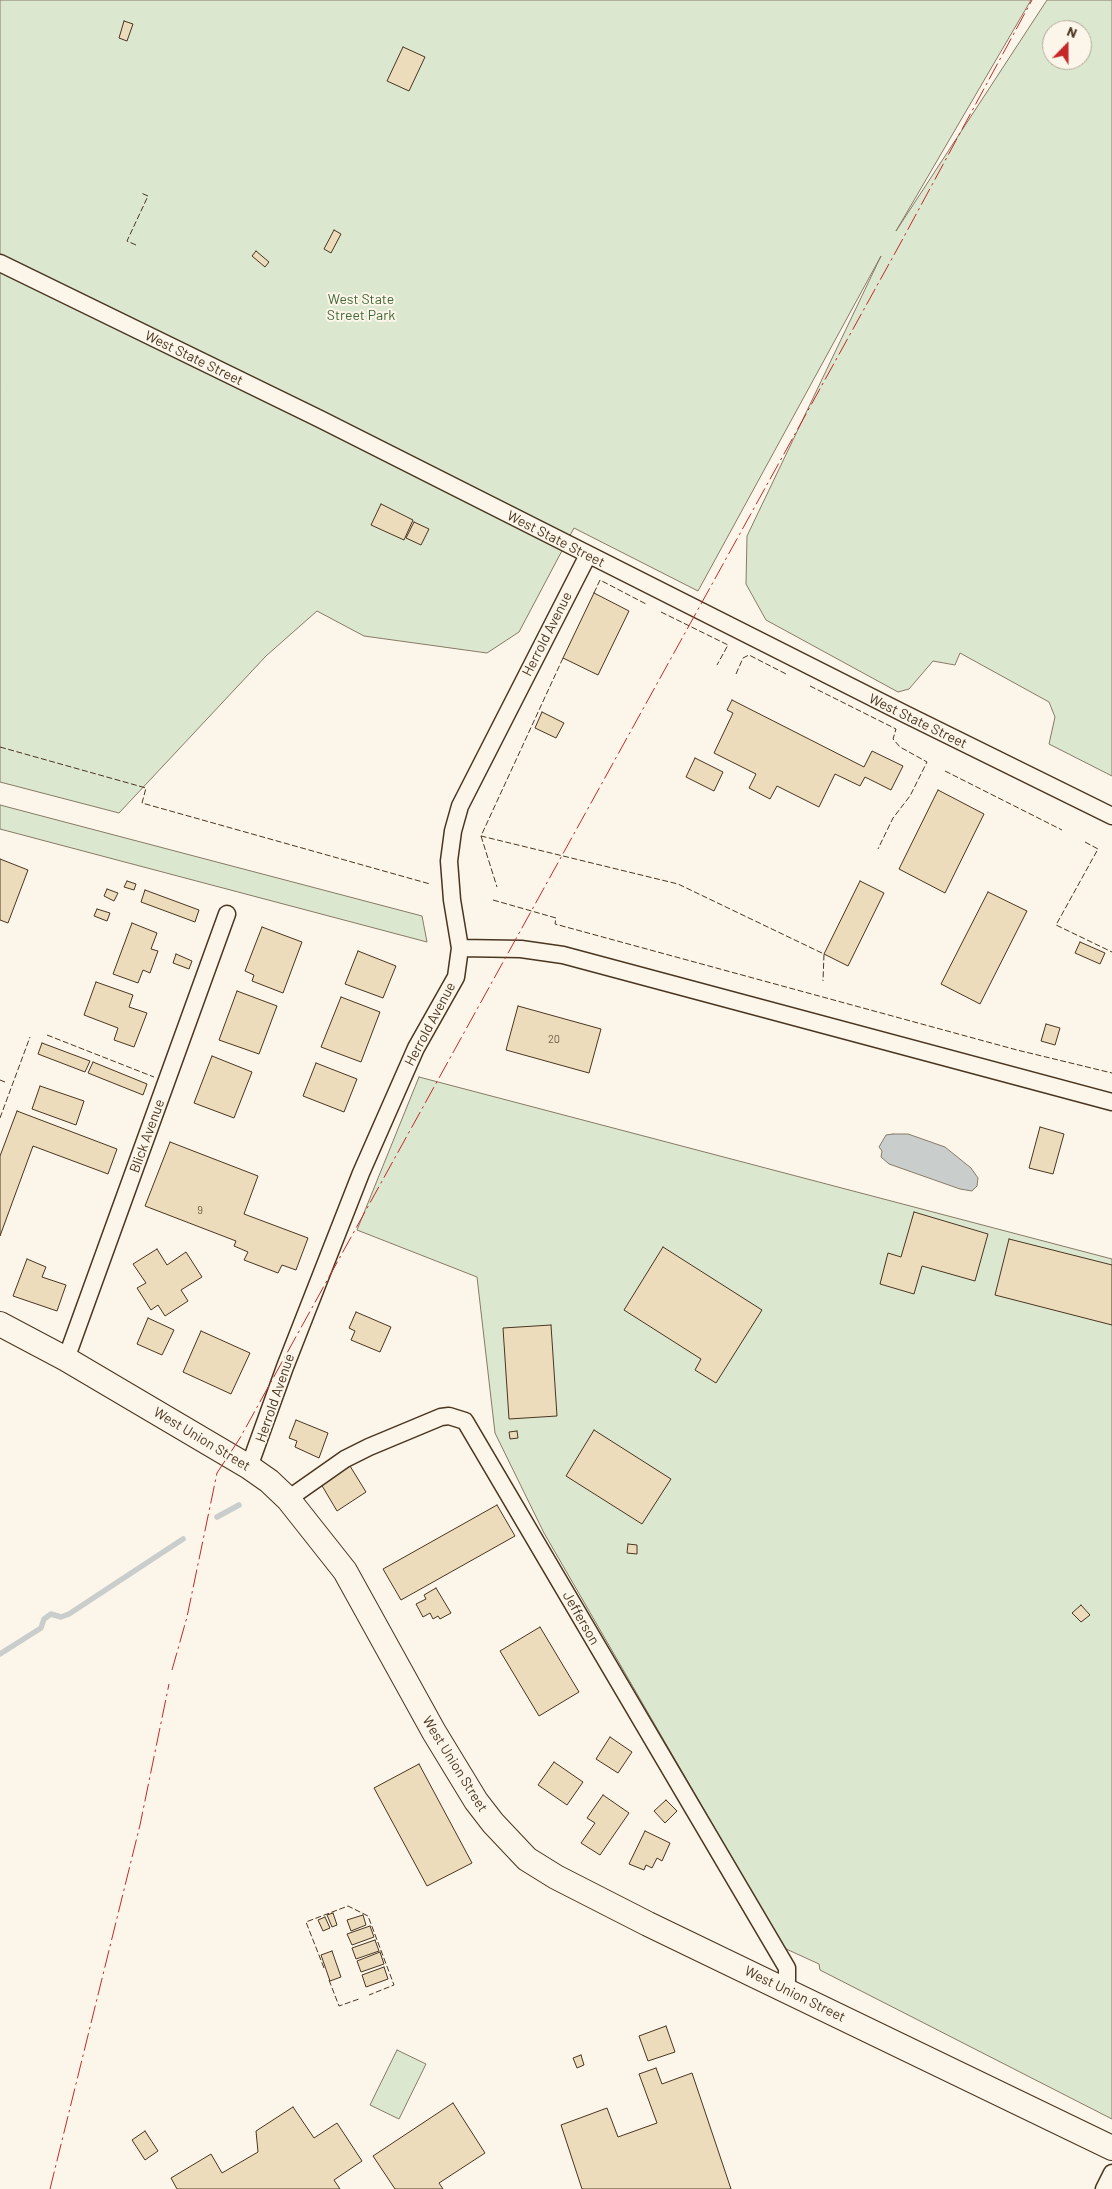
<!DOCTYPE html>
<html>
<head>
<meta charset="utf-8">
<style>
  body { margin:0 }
  #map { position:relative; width:1112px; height:2189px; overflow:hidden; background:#fbf6e9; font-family:Barlow,sans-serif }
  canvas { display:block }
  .north { position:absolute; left:1042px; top:20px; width:50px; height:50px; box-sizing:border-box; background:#fbf6e9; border:1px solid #b4a999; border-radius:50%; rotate:22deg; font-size:14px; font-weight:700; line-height:20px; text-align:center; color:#4a3520 }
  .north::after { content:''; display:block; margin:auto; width:18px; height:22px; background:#c62828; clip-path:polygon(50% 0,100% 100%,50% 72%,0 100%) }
</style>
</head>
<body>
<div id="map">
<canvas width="1112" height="2189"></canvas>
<div class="north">N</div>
</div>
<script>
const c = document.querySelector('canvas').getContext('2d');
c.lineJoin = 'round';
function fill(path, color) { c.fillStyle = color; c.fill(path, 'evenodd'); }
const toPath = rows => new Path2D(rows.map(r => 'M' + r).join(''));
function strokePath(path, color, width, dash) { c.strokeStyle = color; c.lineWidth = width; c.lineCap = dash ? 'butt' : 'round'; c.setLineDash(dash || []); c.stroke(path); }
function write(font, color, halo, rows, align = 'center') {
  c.font = font + ' Barlow,sans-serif'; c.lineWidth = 4; c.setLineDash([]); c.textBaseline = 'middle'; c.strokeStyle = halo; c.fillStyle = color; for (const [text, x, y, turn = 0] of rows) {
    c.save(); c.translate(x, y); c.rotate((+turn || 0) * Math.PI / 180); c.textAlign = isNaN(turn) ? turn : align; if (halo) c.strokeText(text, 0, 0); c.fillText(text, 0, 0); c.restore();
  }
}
const green = toPath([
  [0,0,1031,0,896,231,1047,0,1112,0,1112,776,1049,744,1055,717,1049,702,960,653,955,665,933,661,909,689,898,692,766,620,746,584,747,536,881,256,698,591,574,528,519,632,487,653,364,636,317,611,266,656,119,813,0,782,0,0],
  [1052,30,1082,30,1082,60,1052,60,1052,30],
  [0,805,422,916,427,942,0,829,0,805],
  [419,1077,1112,1259,1112,2119,820,1970,819,1964,784,1948,544,1533,495,1433,477,1277,357,1230,419,1077],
  [397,2050,426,2064,399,2119,370,2105,397,2050]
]);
const water = toPath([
  [893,1134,908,1134,945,1147,971,1168,978,1178,977,1186,972,1191,960,1189,889,1164,881,1157,882,1151,879,1147,886,1135,893,1134]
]);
const stream = toPath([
  [217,1517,239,1505],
  [0,1654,41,1628,44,1619,51,1614,61,1617,69,1614,183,1539]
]);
const building = toPath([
  [124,21,133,24,127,41,119,38,124,21],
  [403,47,425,57,409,91,387,81,403,47],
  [334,230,341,234,331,253,324,249,334,230],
  [256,251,269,262,265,267,252,256,256,251],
  [381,504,413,520,404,540,371,525,381,504],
  [414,522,429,529,421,545,406,538,414,522],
  [594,593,629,611,598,675,563,658,594,593],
  [732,700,864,767,872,751,903,766,891,790,865,777,860,786,835,774,819,807,777,786,770,799,749,788,756,774,714,753,733,713,727,710,732,700],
  [542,712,564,723,556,738,535,728,542,712],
  [695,758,723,772,714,791,686,777,695,758],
  [938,790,984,814,945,893,899,869,938,790],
  [0,859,28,870,8,923,0,920,0,859],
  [127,881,136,884,134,890,124,887,127,881],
  [860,881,884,893,848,966,824,954,860,881],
  [107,889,118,893,114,901,104,896,107,889],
  [145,890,199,910,195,922,141,902,145,890],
  [988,892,1027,911,980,1004,941,984,988,892],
  [97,909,110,913,107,921,94,916,97,909],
  [132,923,157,933,151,949,158,951,150,973,143,970,138,983,113,974,132,923],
  [262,927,302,942,283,993,252,981,254,975,245,971,262,927],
  [1080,942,1105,953,1100,964,1075,953,1080,942],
  [358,951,396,966,383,998,345,984,358,951],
  [176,954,192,961,189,969,173,963,176,954],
  [96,982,133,995,129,1007,147,1013,134,1047,114,1040,118,1028,84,1015,96,982],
  [237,991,277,1006,259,1054,219,1040,237,991],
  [341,997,380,1012,361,1062,321,1047,341,997],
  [518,1006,601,1029,589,1073,506,1050,518,1006],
  [1046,1024,1060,1028,1055,1045,1041,1041,1046,1024],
  [42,1043,90,1061,85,1072,38,1054,42,1043],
  [212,1056,252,1072,234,1118,194,1103,212,1056],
  [93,1062,147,1084,143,1095,88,1073,93,1062],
  [316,1063,357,1079,344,1112,303,1096,316,1063],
  [40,1086,84,1101,76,1125,32,1109,40,1086],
  [17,1111,117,1149,108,1174,33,1146,0,1236,0,1156,17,1111],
  [1040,1127,1064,1134,1053,1174,1029,1168,1040,1127],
  [170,1142,258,1176,244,1214,308,1238,296,1270,282,1265,278,1273,244,1260,248,1252,234,1246,236,1241,145,1206,170,1142],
  [914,1212,988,1234,975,1281,922,1266,914,1294,880,1284,888,1253,901,1257,914,1212],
  [1009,1239,1112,1265,1112,1325,995,1295,1009,1239],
  [663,1247,762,1310,716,1383,695,1370,701,1359,624,1310,663,1247],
  [157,1249,167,1265,186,1252,202,1277,181,1290,188,1301,165,1316,158,1305,151,1310,137,1288,146,1283,133,1264,157,1249],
  [27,1259,46,1267,42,1277,66,1285,57,1311,13,1296,27,1259],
  [356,1312,391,1327,380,1352,351,1340,355,1331,349,1328,356,1312],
  [148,1318,174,1330,162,1355,137,1344,148,1318],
  [551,1325,557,1416,509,1419,503,1328,551,1325],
  [201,1331,250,1353,231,1394,183,1372,201,1331],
  [296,1420,328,1433,319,1458,295,1447,297,1441,289,1438,296,1420],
  [594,1430,671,1479,642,1524,566,1476,594,1430],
  [517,1431,518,1438,510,1439,509,1432,517,1431],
  [350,1466,366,1492,337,1511,321,1484,350,1466],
  [497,1505,515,1536,401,1600,383,1569,497,1505],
  [628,1544,637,1545,637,1554,627,1553,628,1544],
  [436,1588,451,1613,440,1619,438,1616,433,1619,430,1613,423,1617,416,1604,426,1599,424,1595,436,1588],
  [1081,1605,1090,1615,1081,1622,1072,1613,1081,1605],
  [540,1627,579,1692,539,1716,500,1651,540,1627],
  [610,1737,632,1752,618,1773,596,1759,610,1737],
  [554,1762,583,1782,567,1805,538,1785,554,1762],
  [419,1764,472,1863,427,1886,374,1788,419,1764],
  [603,1795,629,1813,600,1855,581,1843,595,1823,587,1818,603,1795],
  [666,1800,677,1811,665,1823,654,1811,666,1800],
  [645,1831,670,1843,662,1861,657,1858,652,1868,646,1865,644,1870,629,1864,645,1831],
  [333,1913,337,1925,332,1927,327,1915,333,1913],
  [363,1915,366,1925,351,1931,347,1920,363,1915],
  [325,1917,330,1928,323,1931,318,1920,325,1917],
  [370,1926,374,1937,352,1945,347,1934,370,1926],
  [375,1940,379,1951,356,1959,352,1948,375,1940],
  [332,1951,341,1977,330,1981,321,1955,332,1951],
  [380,1952,384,1964,361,1972,357,1961,380,1952],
  [384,1967,388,1979,366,1987,362,1975,384,1967],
  [666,2026,675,2052,648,2061,639,2036,666,2026],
  [581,2055,584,2065,577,2068,573,2058,581,2055],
  [656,2068,662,2084,692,2073,731,2189,582,2189,561,2125,607,2108,618,2137,657,2123,639,2074,656,2068],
  [453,2103,485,2153,439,2183,443,2189,395,2189,373,2156,453,2103],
  [293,2107,314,2138,337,2123,362,2161,334,2180,340,2189,177,2189,171,2178,211,2154,222,2173,258,2152,256,2131,293,2107],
  [145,2131,158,2151,145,2160,132,2140,145,2131]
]);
const street = toPath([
  [0,263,320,419,905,714,1112,816],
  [460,948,521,949,563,955,1112,1102],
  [66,1359,227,914],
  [249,1467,285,1367,361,1173,416,1048,456,977,460,948,452,900,449,861,453,831,460,806,588,555],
  [288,1499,345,1459,369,1447,441,1417,449,1416,465,1421,787,1968,787,1990],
  [1104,2189,1112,2173]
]);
const secondary = toPath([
  [0,1324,66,1359,249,1467,269,1481,288,1499,345,1571,434,1732,476,1801,493,1823,527,1859,556,1877,648,1924,1112,2148]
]);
const fence = toPath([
  [136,245,127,241,148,196,141,193],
  [594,593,600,580,646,604],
  [661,612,728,645,717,665],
  [563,658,481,836,678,884,824,954,823,981],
  [736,674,743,658,749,655,788,675],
  [810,686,896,729,893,739,900,747,927,762,910,796,893,818,878,849],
  [0,747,146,788,142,803,430,884],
  [945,771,1062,830],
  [481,836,497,887],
  [1085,842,1098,849,1056,925,1112,952],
  [493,900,556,918,555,924,1017,1050,1112,1073],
  [47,1035,154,1077],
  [0,1080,5,1082],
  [0,1118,30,1037],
  [324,1968,306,1922,348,1906,368,1916,394,1985,369,1995],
  [329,1980,339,2006,359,1999]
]);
const power = toPath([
  [172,1670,187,1617,217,1473,240,1438,900,244,1032,0],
  [50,2189,140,1825,169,1684]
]);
const numberNames = [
  ["20",554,1039],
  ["9",200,1210]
];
const parkNames = [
  ["West State",361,299],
  ["Street Park",361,315]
];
const streetNames = [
  ["West State Street",194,358,26],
  ["West State Street",556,539,27],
  ["Herrold Avenue",547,634,-63],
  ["West State Street",918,721,26],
  ["Herrold Avenue",430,1024,-62],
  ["Blick Avenue",147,1136,-70],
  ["Herrold Avenue",275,1398,-71],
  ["West Union Street",202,1439,31],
  ["Jefferson",581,1618,60],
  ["West Union Street",455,1764,58],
  ["West Union Street",795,1994,26]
];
fill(green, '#dce7d0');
strokePath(green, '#887966', 1);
fill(water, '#c9cecd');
strokePath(water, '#887966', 1);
strokePath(stream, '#c9cecd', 5.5);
fill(building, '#ecdcbc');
strokePath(building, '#4a3520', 1);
strokePath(street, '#4a3520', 19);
strokePath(secondary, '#4a3520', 26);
strokePath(street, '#fbf6e9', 16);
strokePath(secondary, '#fbf6e9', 24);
strokePath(fence, '#4a3520', 1, [6, 2.5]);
strokePath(power, '#c62828', 1, [18, 4, 2.5, 4]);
write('11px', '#725f47', null, numberNames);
write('14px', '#436837', '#fbf6e9', parkNames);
write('14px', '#4a3520', '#fbf6e9', streetNames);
</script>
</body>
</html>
